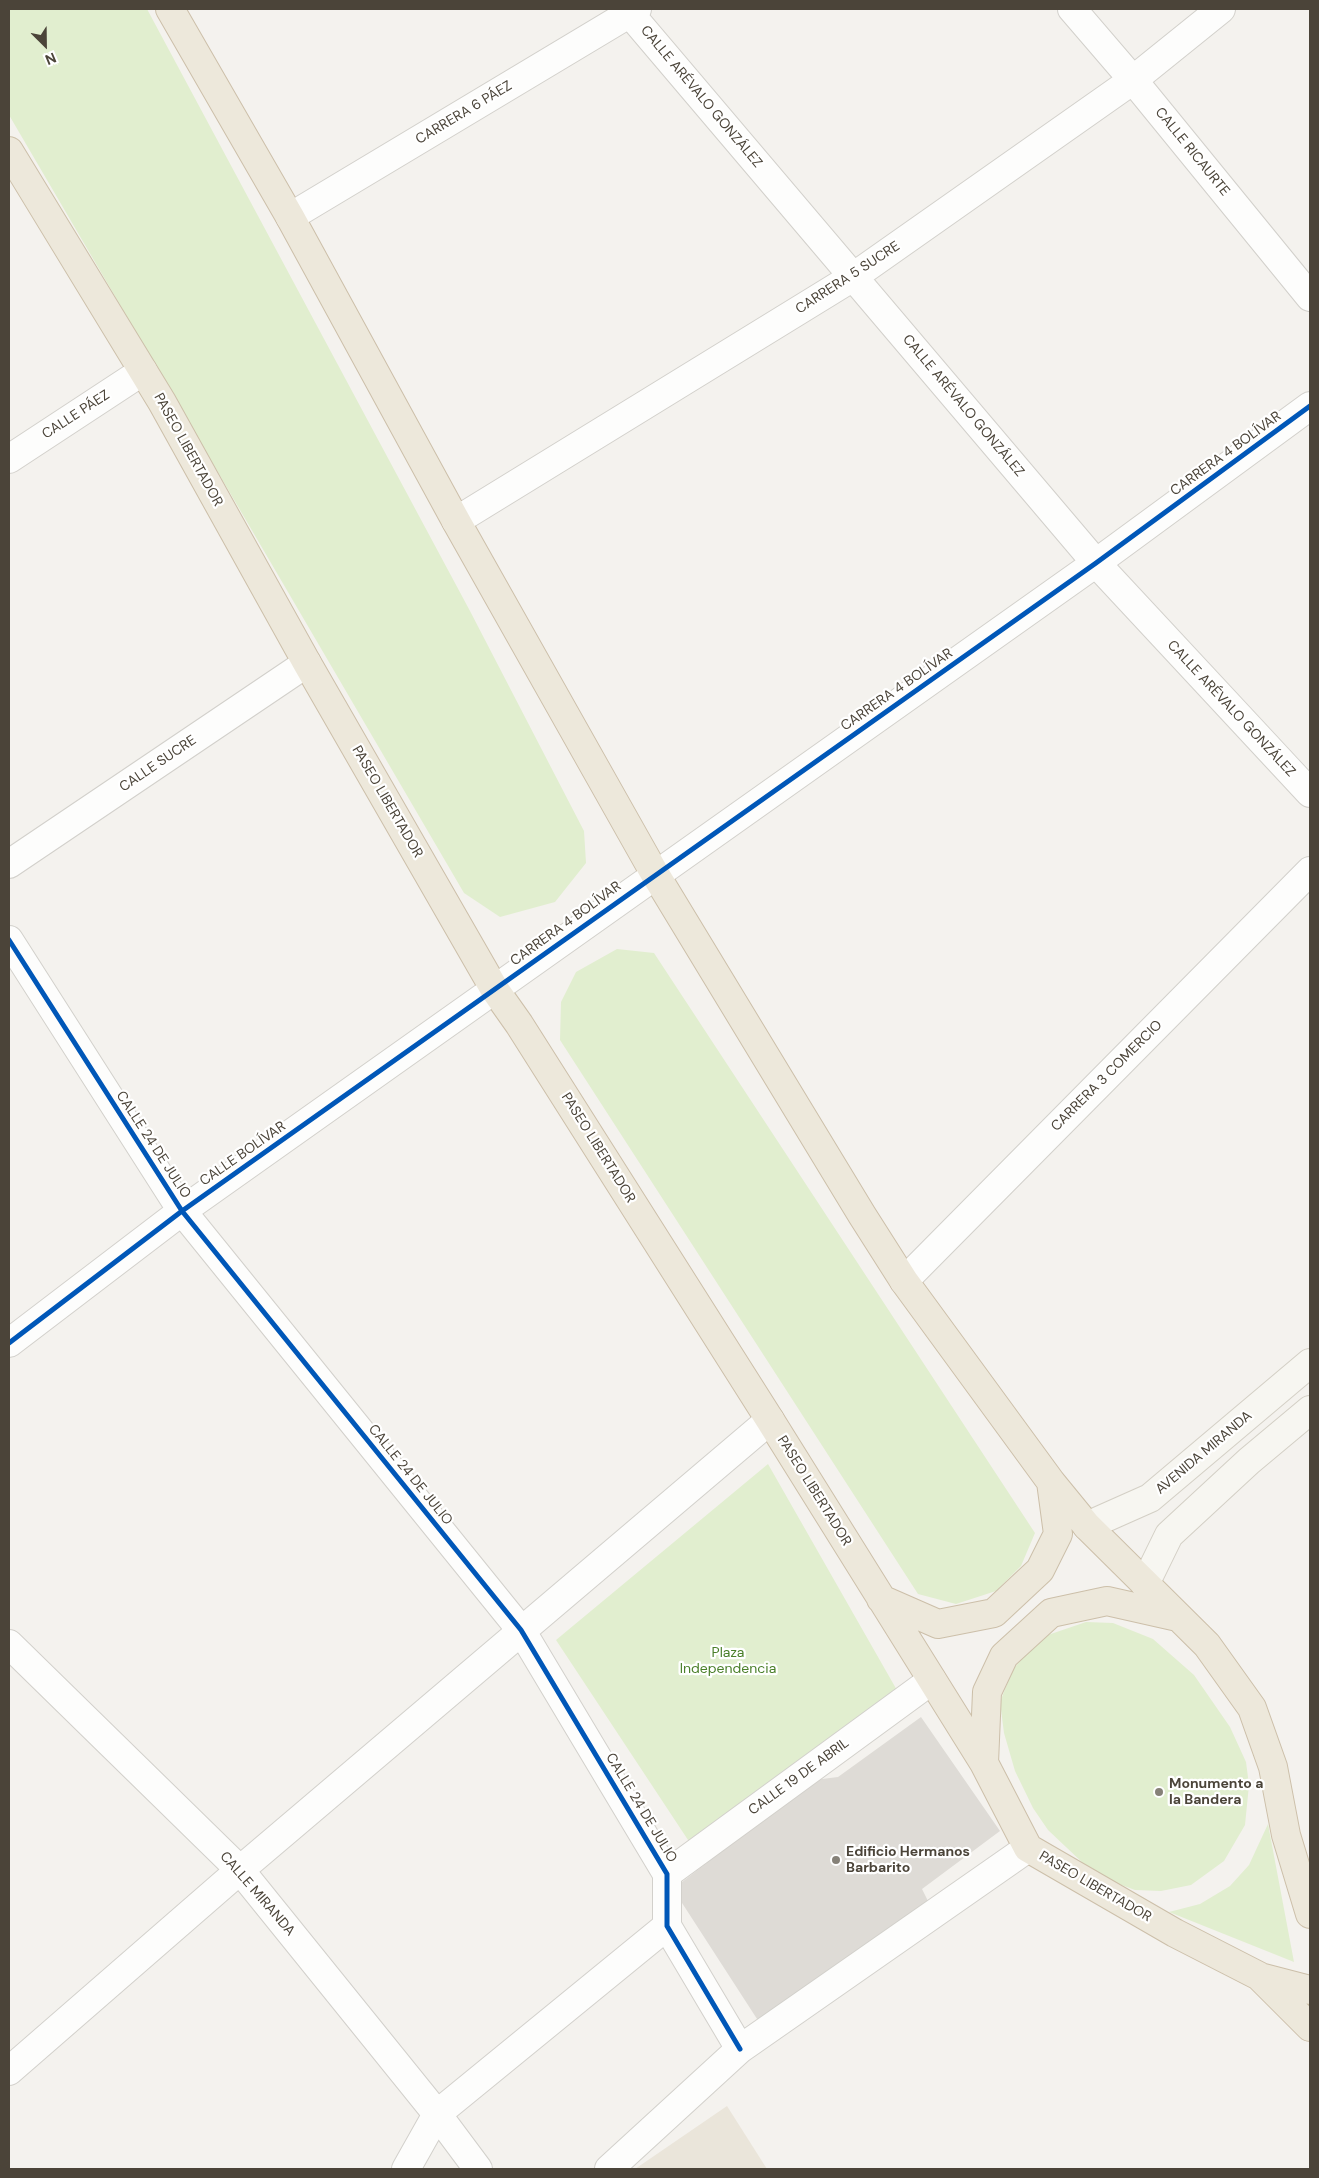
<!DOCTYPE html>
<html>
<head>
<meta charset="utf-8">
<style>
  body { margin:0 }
  #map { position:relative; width:1319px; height:2178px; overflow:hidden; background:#f4f2ee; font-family:"DM Sans",sans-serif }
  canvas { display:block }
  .frame { position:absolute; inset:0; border:10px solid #4b4439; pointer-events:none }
  .north { position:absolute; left:20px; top:20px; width:50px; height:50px; -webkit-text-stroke:4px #fff; paint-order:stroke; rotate:157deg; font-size:14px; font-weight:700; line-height:20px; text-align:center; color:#4b4439 }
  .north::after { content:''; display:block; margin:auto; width:18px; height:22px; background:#4b4439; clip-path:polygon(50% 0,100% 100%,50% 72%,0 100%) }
</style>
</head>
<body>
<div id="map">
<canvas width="1319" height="2178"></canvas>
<div class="frame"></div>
<div class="north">N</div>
</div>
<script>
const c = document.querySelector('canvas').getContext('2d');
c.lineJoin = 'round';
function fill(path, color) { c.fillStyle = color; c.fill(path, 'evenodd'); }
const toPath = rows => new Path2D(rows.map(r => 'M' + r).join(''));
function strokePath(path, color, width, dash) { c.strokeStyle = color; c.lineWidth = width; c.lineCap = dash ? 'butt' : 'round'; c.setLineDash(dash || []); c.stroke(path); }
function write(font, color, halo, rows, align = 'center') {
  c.font = font + ' "DM Sans",sans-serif'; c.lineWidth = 4.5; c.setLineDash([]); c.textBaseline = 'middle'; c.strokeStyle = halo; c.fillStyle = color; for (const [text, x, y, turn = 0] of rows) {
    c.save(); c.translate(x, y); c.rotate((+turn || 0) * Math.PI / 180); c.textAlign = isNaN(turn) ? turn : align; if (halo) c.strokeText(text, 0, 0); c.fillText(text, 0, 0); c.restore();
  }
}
const education = toPath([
  [727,2106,767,2169,635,2169]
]);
const green = toPath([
  [9,9,147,9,470,611,584,831,586,863,555,902,500,917,464,893,9,115],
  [617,949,654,953,1035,1533,1021,1566,996,1591,956,1604,918,1594,560,1040,561,1002,576,972],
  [768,1464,898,1692,692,1846,556,1640],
  [1086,1622,1113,1623,1153,1639,1194,1675,1230,1727,1246,1762,1249,1785,1245,1825,1224,1861,1191,1885,1161,1891,1135,1890,1116,1883,1085,1865,1048,1830,1033,1808,1015,1771,1004,1733,1000,1702,1013,1669,1042,1637],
  [1268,1824,1294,1962,1169,1912,1200,1904,1230,1886,1249,1865]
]);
const building = toPath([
  [921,1717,1000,1831,922,1889,929,1903,759,2022,673,1889,814,1780,838,1777]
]);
const street = toPath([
  [626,9,1096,563,1310,793],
  [1072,9,1133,80,1310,297],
  [290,217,637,9],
  [9,459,143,371],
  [456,521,853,277,1133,80,1221,9],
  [9,864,307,663],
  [9,940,182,1211,521,1630,667,1874,667,1926,740,2049],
  [904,1281,1310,871],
  [9,1343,182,1211,1096,563,1310,406],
  [9,1644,240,1870,437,2114,478,2169],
  [667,1874,932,1680],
  [9,2071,240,1870,770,1420],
  [406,2169,437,2114,667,1926],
  [609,2169,740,2049,1028,1848]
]);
const secondary = toPath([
  [1087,1526,1150,1498,1310,1363],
  [1145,1584,1169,1535,1249,1461,1310,1410]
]);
const highway = toPath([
  [170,9,290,217,456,521,655,874,862,1215,904,1281,1051,1482,1087,1526,1207,1645,1252,1708,1273,1767,1286,1835,1310,1914],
  [9,151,162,402,307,663,495,990,519,1024,770,1420,984,1763,1028,1848,1175,1933,1259,1976,1310,2027],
  [881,1599,938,1624,994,1613,1040,1570,1058,1534,1051,1482],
  [984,1763,987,1692,1004,1656,1051,1613,1107,1601,1178,1617],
  [1260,1977,1310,1990]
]);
const cycleway = toPath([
  [9,940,182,1211,521,1630,667,1874,667,1926,740,2049],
  [9,1343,182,1211,1096,563,1310,406]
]);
const markers = [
  [1159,1792,5,"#868178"],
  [836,1860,5,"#868178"]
];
const streetNames = [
  ["CALLE ARÉVALO GONZÁLEZ",701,97,50],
  ["CARRERA 6 PÁEZ",464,113,-31],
  ["CALLE RICAURTE",1192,152,51],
  ["CARRERA 5 SUCRE",848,278,-33],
  ["CALLE ARÉVALO GONZÁLEZ",963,406,50],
  ["CALLE PÁEZ",76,415,-33],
  ["PASEO LIBERTADOR",188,450,61],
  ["CARRERA 4 BOLÍVAR",1226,454,-36],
  ["CARRERA 4 BOLÍVAR",897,690,-35],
  ["CALLE ARÉVALO GONZÁLEZ",1231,709,47],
  ["CALLE SUCRE",158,764,-34],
  ["PASEO LIBERTADOR",387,802,60],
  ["CARRERA 4 BOLÍVAR",566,924,-36],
  ["CARRERA 3 COMERCIO",1107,1076,-45],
  ["CALLE 24 DE JULIO",153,1145,57],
  ["PASEO LIBERTADOR",598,1148,58],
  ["CALLE BOLÍVAR",243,1154,-35],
  ["AVENIDA MIRANDA",1204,1453,-40],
  ["CALLE 24 DE JULIO",410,1475,51],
  ["PASEO LIBERTADOR",814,1491,58],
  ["CALLE 19 DE ABRIL",799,1777,-36],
  ["CALLE 24 DE JULIO",641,1808,59],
  ["PASEO LIBERTADOR",1095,1887,30],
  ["CALLE MIRANDA",257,1894,49]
];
const parkNames = [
  ["Plaza",728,1653],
  ["Independencia",728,1669]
];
const poiNames = [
  ["Monumento a",1169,1784],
  ["la Bandera",1169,1800],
  ["Edificio Hermanos",846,1852],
  ["Barbarito",846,1868]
];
fill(education, '#eae5da');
fill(green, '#e1eecf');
fill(building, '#dedbd6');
strokePath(street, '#d2d0cb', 30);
strokePath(secondary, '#d3cfc5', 30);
strokePath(highway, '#ccbfa9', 30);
strokePath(street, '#fdfdfc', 28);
strokePath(secondary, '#f7f6f1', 28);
strokePath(highway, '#ede8db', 28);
strokePath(cycleway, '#0057b8', 5);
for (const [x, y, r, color] of markers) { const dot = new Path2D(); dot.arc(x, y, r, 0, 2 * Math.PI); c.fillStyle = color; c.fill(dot); strokePath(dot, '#fff', 2); }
write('14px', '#4b4439', '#fff', streetNames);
write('14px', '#4a7f2a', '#fff', parkNames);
write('bold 14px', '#4b4439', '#fff', poiNames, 'left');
</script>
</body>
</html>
